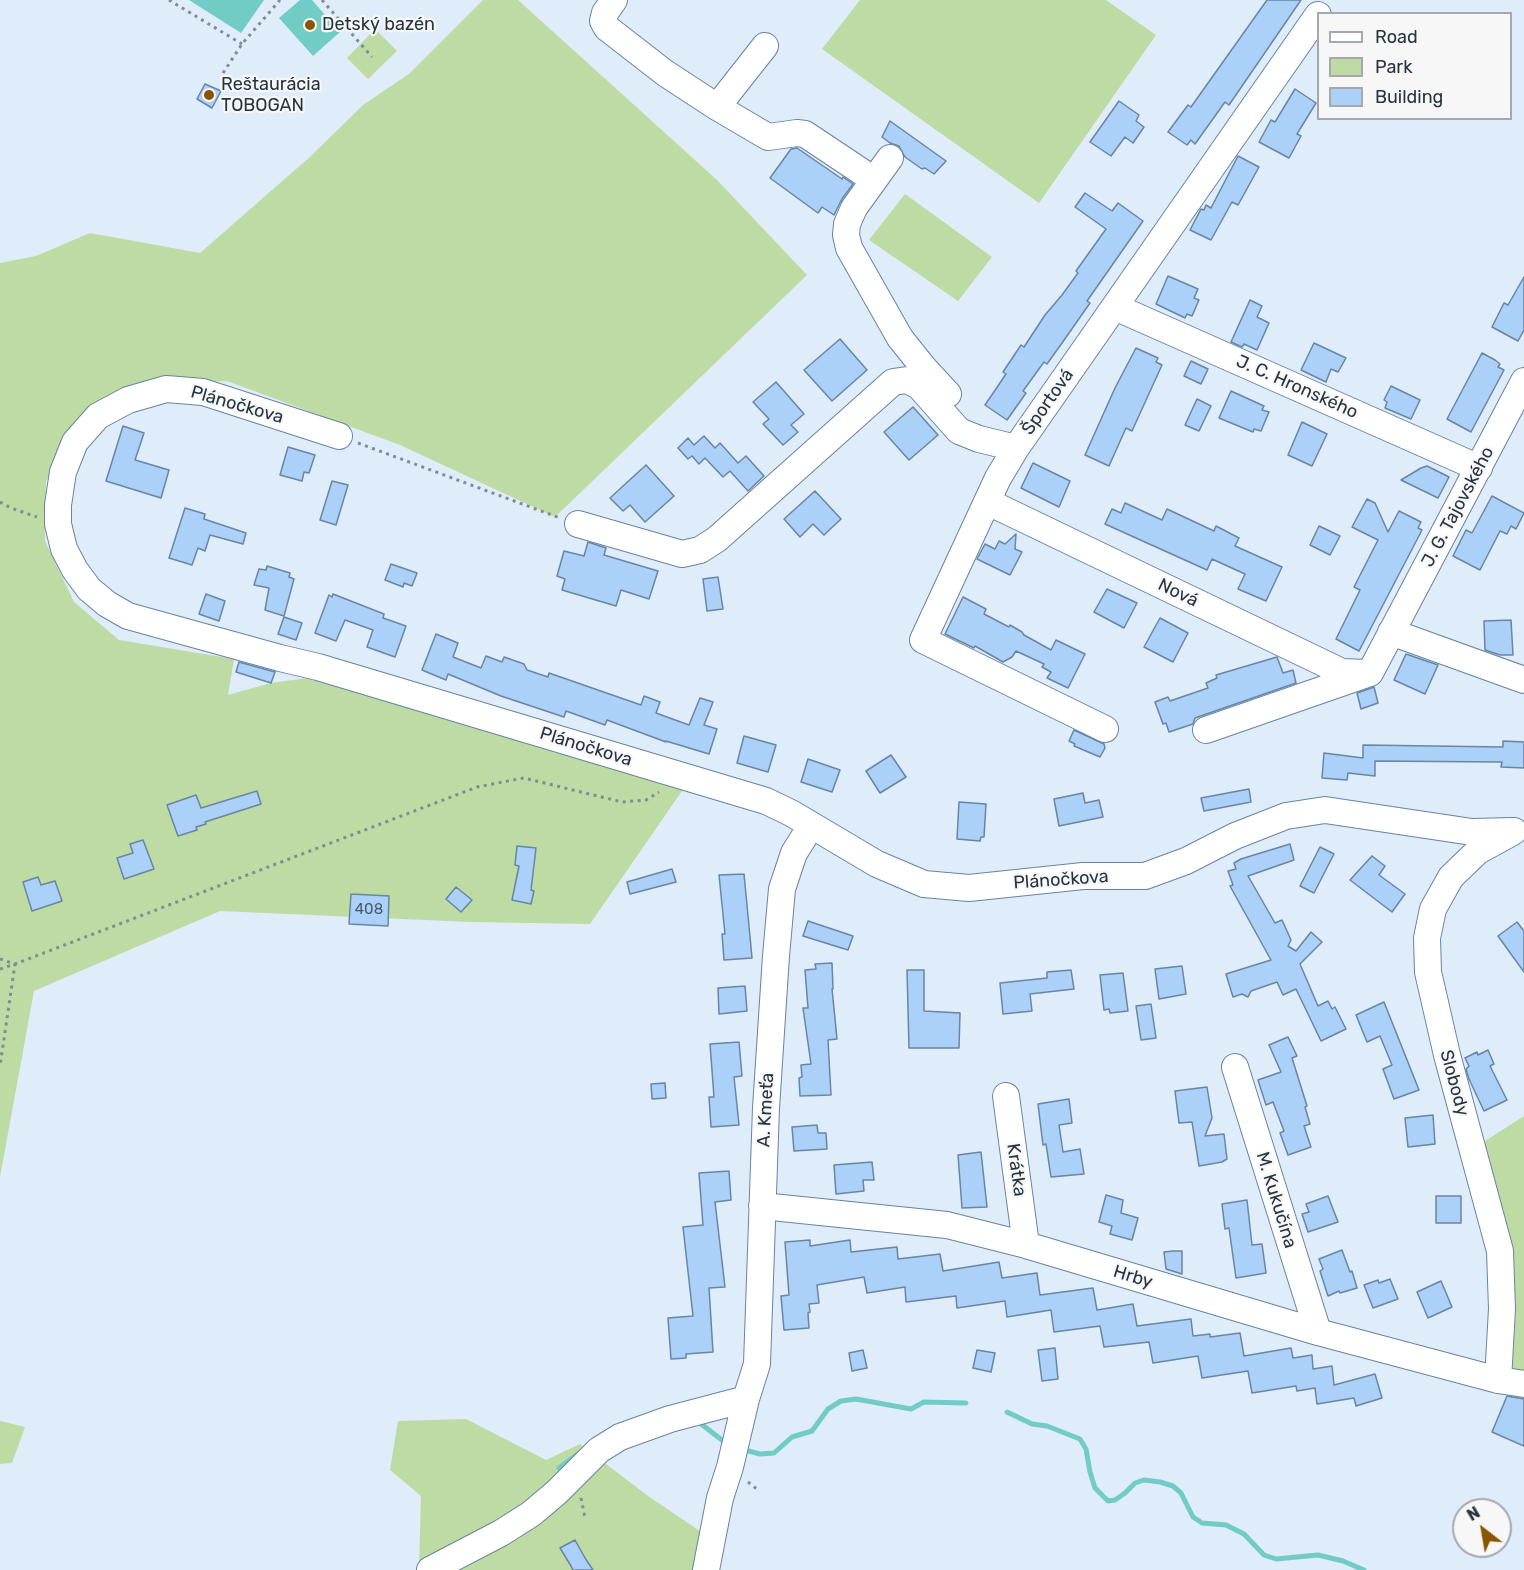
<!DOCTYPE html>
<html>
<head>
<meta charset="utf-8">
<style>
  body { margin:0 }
  #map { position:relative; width:1524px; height:1570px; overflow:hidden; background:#dfecfa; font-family:Rubik,sans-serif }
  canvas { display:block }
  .legend { position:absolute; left:1317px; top:12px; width:195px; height:108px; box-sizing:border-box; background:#f7f7f7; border:2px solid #a3a9ae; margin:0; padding:8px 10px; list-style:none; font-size:18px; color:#263340 }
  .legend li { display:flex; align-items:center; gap:12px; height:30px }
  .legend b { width:30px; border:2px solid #a3a9ae }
  .north { position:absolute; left:1452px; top:1498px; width:60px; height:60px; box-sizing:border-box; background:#f7f7f7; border:2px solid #a3a9ae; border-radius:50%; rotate:329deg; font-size:16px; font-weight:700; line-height:24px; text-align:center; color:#263340 }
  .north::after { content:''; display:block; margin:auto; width:21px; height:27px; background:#895600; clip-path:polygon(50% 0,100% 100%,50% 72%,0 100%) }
</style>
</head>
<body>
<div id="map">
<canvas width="1524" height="1570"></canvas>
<ul class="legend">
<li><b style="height:8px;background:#fff"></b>Road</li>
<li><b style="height:16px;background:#bddba2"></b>Park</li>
<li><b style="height:16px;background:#acd1f9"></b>Building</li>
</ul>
<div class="north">N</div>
</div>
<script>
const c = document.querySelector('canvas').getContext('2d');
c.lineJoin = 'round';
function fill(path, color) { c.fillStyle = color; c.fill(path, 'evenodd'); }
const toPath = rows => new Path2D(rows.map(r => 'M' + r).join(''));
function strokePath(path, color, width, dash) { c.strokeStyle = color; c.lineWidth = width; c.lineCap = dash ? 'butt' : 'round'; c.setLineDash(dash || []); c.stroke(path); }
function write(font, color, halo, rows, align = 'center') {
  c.font = font + ' Rubik,sans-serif'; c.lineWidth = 4.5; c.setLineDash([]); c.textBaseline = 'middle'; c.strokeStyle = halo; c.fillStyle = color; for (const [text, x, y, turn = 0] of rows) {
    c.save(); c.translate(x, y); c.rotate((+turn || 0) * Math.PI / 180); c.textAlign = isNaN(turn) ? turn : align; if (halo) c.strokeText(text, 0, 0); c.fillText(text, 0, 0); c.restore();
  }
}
const green = toPath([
  [483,0,518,0,717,180,807,275,555,517,400,445,227,381,145,384,79,423,46,481,45,541,74,602,119,640,234,659,228,695,271,683,322,676,684,788,590,924,471,922,220,911,34,991,0,1177,0,263,36,256,90,233,200,253,311,156,363,105,409,74],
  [860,0,1106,0,1156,35,1039,203,822,49],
  [375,29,397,51,368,79,347,58],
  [905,194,992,257,958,301,869,240],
  [1524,1116,1524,1375,1512,1373,1516,1307,1511,1261,1482,1143],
  [466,1419,546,1460,580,1444,648,1496,719,1544,716,1570,419,1570,421,1496,390,1470,398,1421],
  [0,1421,25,1427,12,1463,0,1464]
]);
const water = toPath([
  [189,0,264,0,241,33],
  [300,0,312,0,340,32,313,56,279,18]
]);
const stream = toPath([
  [1007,1412,1032,1424,1047,1426,1080,1439,1086,1449,1090,1472,1095,1488,1108,1501,1115,1500,1125,1493,1135,1483,1144,1480,1160,1482,1173,1486,1181,1493,1193,1517,1202,1523,1226,1525,1244,1534,1264,1555,1276,1559,1318,1555,1343,1561,1364,1570],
  [696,1420,727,1444],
  [741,1449,760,1454,774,1453,792,1437,812,1431,828,1409,841,1401,856,1399,911,1409,924,1402,966,1403],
  [559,1468,579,1453]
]);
const building = toPath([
  [1267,0,1301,0,1229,105,1225,102,1195,144,1191,140,1187,145,1168,132,1188,105,1191,107,1267,0],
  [205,84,221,91,212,108,197,99,205,84],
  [1295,89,1316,103,1297,134,1301,136,1289,158,1259,142,1271,120,1275,122,1295,89],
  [1119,101,1139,115,1136,121,1144,127,1133,143,1125,137,1111,156,1090,142,1119,101],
  [890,121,946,161,934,174,925,168,922,169,905,157,899,146,890,143,882,137,890,121],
  [797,148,842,179,843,177,853,184,842,199,834,215,822,207,818,213,770,178,791,149,797,148],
  [1238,156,1259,167,1238,205,1232,202,1211,240,1190,230,1201,209,1204,210,1206,205,1211,208,1238,156],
  [1085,193,1112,211,1118,203,1143,221,1087,301,1090,303,1062,343,1047,364,1044,362,1023,391,1026,393,1007,420,985,405,1006,374,1003,372,1021,345,1024,347,1045,315,1062,295,1078,273,1076,271,1106,229,1075,207,1085,193],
  [1168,276,1198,289,1194,298,1199,300,1192,316,1187,314,1185,318,1156,304,1168,276],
  [1524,277,1524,330,1518,341,1492,327,1504,303,1508,305,1524,277],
  [1250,300,1262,306,1257,317,1269,323,1257,350,1244,344,1242,347,1231,342,1250,300],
  [840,339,867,370,832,401,804,370,840,339],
  [1314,343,1346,358,1338,372,1331,369,1326,382,1301,370,1314,343],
  [1136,348,1158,358,1156,362,1162,365,1132,431,1126,428,1109,466,1085,455,1115,388,1136,348],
  [1482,353,1495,360,1500,364,1498,367,1504,370,1471,432,1447,419,1482,353],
  [1191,361,1208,369,1201,384,1184,376,1191,361],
  [776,382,804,414,791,425,798,432,783,445,763,424,769,419,753,402,776,382],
  [1391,386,1420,400,1411,419,1385,408,1387,402,1384,400,1391,386],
  [1231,391,1264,406,1262,410,1269,412,1261,431,1254,429,1253,432,1219,418,1231,391],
  [1197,399,1211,406,1199,431,1185,425,1197,399],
  [913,407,938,435,909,460,884,432,913,407],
  [1302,422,1327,434,1312,466,1288,455,1302,422],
  [123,426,144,433,135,460,169,470,161,498,106,481,123,426],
  [704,436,715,448,720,443,738,463,746,456,764,476,748,491,730,471,723,477,705,458,699,464,692,456,688,459,678,448,688,438,694,445,704,436],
  [288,447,315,455,309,473,304,472,302,481,280,475,288,447],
  [1033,463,1070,481,1059,507,1021,488,1033,463],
  [646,465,674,496,645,522,630,505,623,511,610,498,646,465],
  [1427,466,1449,477,1438,498,1401,480,1421,468,1427,466],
  [332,481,348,485,336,525,320,520,332,481],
  [815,491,841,519,824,535,813,524,800,537,784,519,815,491],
  [1492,496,1524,513,1516,529,1511,526,1507,534,1500,531,1480,570,1453,556,1466,530,1472,533,1492,496],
  [1367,499,1375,503,1388,532,1399,511,1421,522,1418,528,1422,530,1359,651,1336,639,1360,590,1354,587,1378,540,1352,527,1367,499],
  [1125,503,1162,520,1167,509,1214,531,1216,526,1239,538,1235,546,1282,567,1266,601,1238,589,1245,574,1212,559,1207,570,1105,524,1112,509,1121,513,1125,503],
  [185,508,205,514,204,519,246,533,243,544,210,535,205,551,198,548,192,565,169,558,185,508],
  [1319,526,1340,536,1330,555,1310,545,1319,526],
  [1016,534,1015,549,1022,552,1010,575,977,559,985,544,995,549,999,541,1005,544,1016,534],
  [588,542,606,548,604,555,658,571,649,599,621,590,616,606,562,590,565,579,557,576,564,551,584,556,588,542],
  [391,564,417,573,412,586,404,583,403,587,385,580,391,564],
  [267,566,290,573,289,577,294,579,284,616,265,610,269,588,254,585,259,569,266,570,267,566],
  [718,577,723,609,707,611,703,579,718,577],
  [1107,589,1137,603,1124,628,1094,612,1107,589],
  [206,594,225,601,219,621,199,614,206,594],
  [333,594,384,614,383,618,406,626,395,657,367,647,373,630,345,620,336,641,315,633,329,595,332,597,333,594],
  [963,597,986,609,984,614,1009,627,1010,625,1022,632,1024,635,1051,650,1056,640,1085,654,1068,688,1047,678,1051,672,1042,667,1044,664,1016,651,1012,657,1003,662,975,646,974,648,945,634,963,597],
  [284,617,302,623,296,640,278,634,284,617],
  [1160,618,1188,633,1173,662,1144,647,1160,618],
  [1511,620,1513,655,1500,655,1485,650,1484,621,1511,620],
  [436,634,458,643,453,657,481,668,486,656,502,662,504,657,524,664,527,670,548,677,549,673,641,705,644,696,660,702,656,713,689,725,700,698,713,702,704,725,717,729,709,754,666,741,666,742,607,720,605,725,566,711,564,717,501,696,448,674,446,680,422,670,436,634],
  [1406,654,1438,665,1425,694,1394,680,1406,654],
  [1277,657,1283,673,1293,670,1296,683,1195,718,1193,724,1169,732,1166,723,1163,724,1155,702,1168,697,1170,701,1208,688,1206,683,1217,678,1216,675,1277,657],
  [239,662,275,672,271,683,236,672,239,662],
  [1374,687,1378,703,1361,709,1357,693,1374,687],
  [1074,730,1104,744,1105,748,1100,757,1074,746,1075,744,1069,741,1074,730],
  [744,736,776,745,768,772,737,763,744,736],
  [1503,741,1524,742,1524,768,1501,767,1502,762,1375,761,1375,776,1348,773,1347,780,1322,778,1324,753,1363,758,1363,745,1503,747,1503,741],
  [891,755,906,777,880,793,866,771,891,755],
  [808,759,840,770,832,792,801,782,808,759],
  [1249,789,1251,802,1204,811,1201,798,1249,789],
  [257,791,261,804,205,822,206,824,196,827,197,830,178,836,167,805,196,795,201,808,257,791],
  [1083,793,1085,803,1099,800,1103,817,1059,826,1054,799,1083,793],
  [959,802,986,804,984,837,981,837,980,841,957,839,959,802],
  [143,840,154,869,124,879,117,858,133,853,130,844,143,840],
  [1290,844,1294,860,1248,876,1275,923,1282,920,1291,940,1288,946,1296,951,1311,932,1322,942,1300,964,1318,1006,1328,1001,1332,1009,1335,1007,1346,1029,1321,1041,1296,989,1283,995,1277,982,1251,991,1248,997,1242,994,1233,997,1226,974,1271,960,1230,886,1233,885,1228,871,1236,869,1234,863,1241,859,1290,844],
  [517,846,536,848,531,890,534,891,531,904,512,900,519,866,515,865,517,846],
  [1320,847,1334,854,1314,893,1300,886,1320,847],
  [1372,856,1385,866,1379,875,1405,894,1392,912,1350,880,1372,856],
  [672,869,676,882,630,894,627,882,672,869],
  [744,874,752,958,724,960,722,934,725,934,719,875,744,874],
  [38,877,41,885,55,881,62,901,32,911,23,882,38,877],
  [456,887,472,900,461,912,446,899,456,887],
  [351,894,389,896,388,926,349,924,351,894],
  [808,921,853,936,848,950,803,936,808,921],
  [1517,922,1524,931,1524,972,1498,936,1517,922],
  [832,963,833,989,832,989,837,1039,828,1040,831,1095,800,1096,799,1078,802,1077,801,1065,811,1064,803,1008,808,1008,805,970,816,969,815,964,832,963],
  [1182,966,1186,994,1159,999,1155,969,1182,966],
  [907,970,924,970,924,1011,960,1013,959,1048,909,1048,907,970],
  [1071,970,1074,989,1030,994,1032,1011,1003,1014,1000,983,1047,978,1047,972,1071,970],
  [1123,973,1128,1011,1110,1013,1109,1009,1104,1010,1100,975,1123,973],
  [745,986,747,1011,719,1014,718,988,745,986],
  [1384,1002,1419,1090,1394,1099,1383,1069,1392,1065,1380,1036,1367,1042,1356,1015,1384,1002],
  [1151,1004,1156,1038,1141,1040,1136,1006,1151,1004],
  [1288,1037,1297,1056,1292,1058,1307,1106,1305,1107,1310,1124,1304,1126,1311,1147,1288,1155,1280,1133,1284,1131,1273,1102,1266,1105,1258,1080,1281,1072,1269,1045,1288,1037],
  [739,1042,742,1076,734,1077,739,1125,711,1127,709,1097,714,1097,710,1044,739,1042],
  [1488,1050,1494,1064,1490,1066,1507,1100,1484,1111,1469,1079,1466,1069,1469,1066,1465,1058,1477,1052,1478,1055,1488,1050],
  [665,1083,666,1098,652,1099,651,1084,665,1083],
  [1207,1087,1212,1118,1205,1136,1224,1134,1227,1159,1222,1162,1199,1166,1192,1122,1179,1123,1175,1091,1207,1087],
  [1069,1099,1072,1123,1059,1125,1063,1152,1080,1149,1084,1174,1051,1177,1046,1144,1043,1145,1038,1104,1069,1099],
  [1433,1115,1435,1144,1408,1147,1405,1118,1433,1115],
  [817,1125,818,1133,826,1133,827,1149,794,1151,792,1127,817,1125],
  [981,1152,987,1207,962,1208,958,1155,981,1152],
  [872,1162,874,1180,863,1180,864,1191,836,1194,834,1165,872,1162],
  [729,1171,731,1200,715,1202,725,1287,709,1288,713,1352,686,1354,686,1358,671,1359,668,1318,693,1316,683,1227,703,1225,699,1173,729,1171],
  [1106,1195,1123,1200,1121,1213,1138,1218,1132,1240,1110,1234,1112,1226,1099,1222,1106,1195],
  [1328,1196,1338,1222,1308,1232,1302,1214,1309,1212,1306,1204,1328,1196],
  [1436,1196,1461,1196,1461,1223,1436,1223,1436,1196],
  [1247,1200,1252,1245,1262,1244,1266,1273,1236,1278,1229,1228,1225,1229,1222,1204,1247,1200],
  [810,1240,810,1246,850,1240,851,1252,897,1247,898,1259,940,1254,943,1271,999,1262,1002,1278,1037,1273,1040,1295,1093,1288,1097,1310,1133,1304,1137,1326,1191,1319,1193,1336,1210,1334,1210,1337,1240,1333,1244,1356,1291,1348,1293,1358,1312,1355,1313,1369,1332,1366,1334,1385,1375,1374,1382,1398,1356,1406,1354,1398,1317,1404,1315,1388,1297,1391,1296,1386,1252,1393,1248,1371,1202,1378,1198,1356,1153,1363,1149,1342,1104,1347,1100,1326,1054,1332,1051,1310,1007,1317,1005,1301,957,1308,956,1296,906,1302,905,1287,867,1293,864,1277,817,1285,819,1303,809,1304,810,1312,808,1313,809,1328,784,1330,781,1296,789,1295,785,1242,810,1240],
  [1342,1250,1350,1272,1352,1271,1357,1288,1340,1293,1339,1291,1328,1296,1320,1271,1323,1269,1319,1259,1342,1250],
  [1173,1251,1182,1251,1182,1274,1166,1269,1164,1252,1173,1251],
  [1390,1279,1398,1299,1373,1308,1364,1285,1378,1280,1379,1283,1390,1279],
  [1441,1281,1452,1307,1428,1318,1417,1292,1441,1281],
  [1055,1348,1058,1379,1042,1381,1038,1350,1055,1348],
  [863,1350,867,1368,852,1371,849,1353,863,1350],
  [977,1350,995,1353,991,1372,973,1368,977,1350],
  [1507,1396,1524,1399,1524,1446,1492,1432,1507,1396],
  [575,1540,585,1558,593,1570,573,1570,571,1566,560,1548,575,1540]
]);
const path = toPath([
  [169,0,242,44],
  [322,0,372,57],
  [223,73,242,44,280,0],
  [358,443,560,518],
  [0,502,11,508,37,517],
  [0,959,15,964,477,787,524,778,622,802,646,800,659,792],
  [0,969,15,964,0,1066],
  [748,1482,758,1490],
  [581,1498,585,1518]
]);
const minor = toPath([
  [614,0,605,13,603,21,607,28,665,73,717,107,765,46],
  [717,107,768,137,797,133,805,134,874,180],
  [890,158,854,208,847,224,846,235,849,248,900,338,924,368,948,394],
  [1115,307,1479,468],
  [339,436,203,392,166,389,128,400,98,416,75,442,63,472,58,505,58,524,64,549,75,570,89,589,107,604,128,616,280,658,318,667,766,801,791,813,877,864,924,884,969,888,1083,876,1145,876,1186,861,1235,836,1286,816,1325,810,1472,832,1514,831],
  [988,502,1342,672,1367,673],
  [578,524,682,554,700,550,717,539,893,382,907,380,919,386,959,431,979,439,1016,448],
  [1391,632,1524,680],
  [1105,729,923,640,998,478,1016,448,1318,15],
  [1206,730,1370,673,1524,381],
  [1235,1067,1318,1332],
  [1006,1096,1026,1245],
  [762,1206,947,1225,1026,1245,1318,1332,1498,1380,1524,1384],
  [1498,1380,1502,1309,1500,1251,1447,1055,1428,972,1427,938,1433,909,1451,877,1478,851,1511,833],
  [430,1570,501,1533,531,1514,557,1492,599,1450,620,1437,670,1419,746,1399],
  [706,1570,720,1498,730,1467,746,1399,757,1364,766,1108,776,956,782,889,794,853,811,826]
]);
const markers = [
  [310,25,6,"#895600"],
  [209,95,6,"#895600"]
];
const numberNames = [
  ["408",369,910]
];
const poiNames = [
  ["Detský bazén",322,25],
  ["Reštaurácia",221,85],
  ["TOBOGAN",221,106]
];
const streetNames = [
  ["J. C. Hronského",1297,387,24],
  ["Športová",1048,402,-55],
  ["Plánočkova",237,405,16],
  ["J. G. Tajovského",1458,507,-62],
  ["Nová",1178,593,26],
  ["Plánočkova",586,747,17],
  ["Plánočkova",1061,880,-4],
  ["Slobody",1454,1083,75],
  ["A. Kmeťa",766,1110,-87],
  ["Krátka",1016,1170,82],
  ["M. Kukučína",1276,1200,73],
  ["Hrby",1133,1277,17]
];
fill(green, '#bddba2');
fill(water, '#72ccc6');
strokePath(stream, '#72ccc6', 5);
fill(building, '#acd1f9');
strokePath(building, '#6885a4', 1.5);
strokePath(minor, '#6684a3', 28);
strokePath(path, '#7f8c99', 3, [3, 4.5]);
strokePath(minor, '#fff', 26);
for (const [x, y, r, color] of markers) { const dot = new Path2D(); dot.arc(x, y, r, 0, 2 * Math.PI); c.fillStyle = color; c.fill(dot); strokePath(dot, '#f7f7f7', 2); }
write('15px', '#485a6e', null, numberNames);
write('18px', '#263340', '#f7f7f7', poiNames, 'left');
write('18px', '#263340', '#f7f7f7', streetNames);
</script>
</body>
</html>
